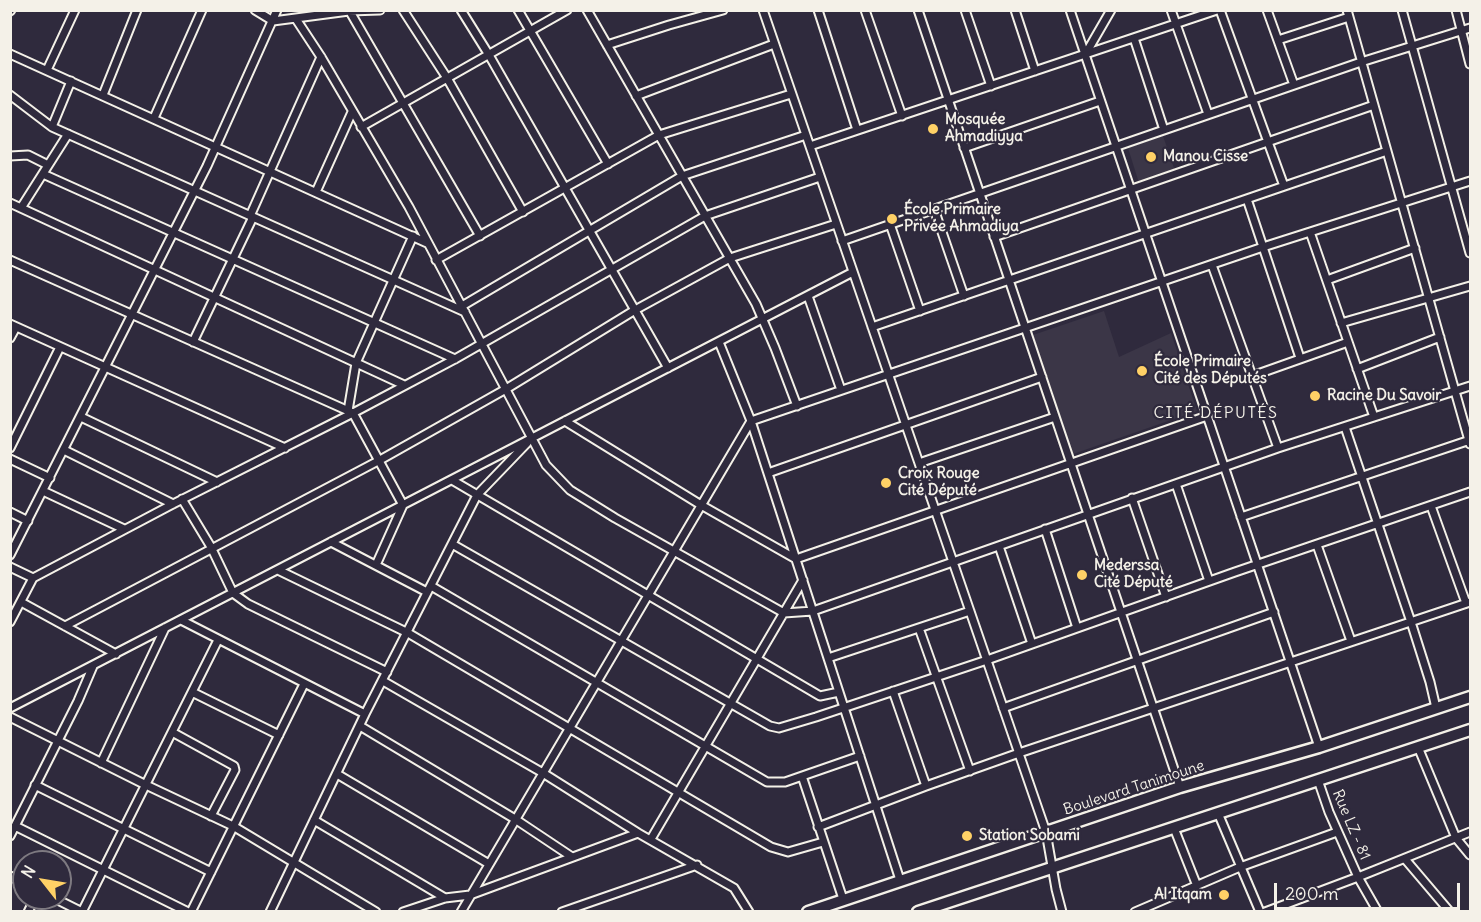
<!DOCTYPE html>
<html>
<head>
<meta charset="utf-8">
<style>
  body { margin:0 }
  #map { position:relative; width:1481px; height:922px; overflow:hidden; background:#2f2a3d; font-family:Delius,sans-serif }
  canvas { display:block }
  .frame { position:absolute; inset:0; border:12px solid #f4f1e8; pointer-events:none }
  .north { position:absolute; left:12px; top:850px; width:60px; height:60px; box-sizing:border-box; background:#2f2a3d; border:2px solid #7e7a81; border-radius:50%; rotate:301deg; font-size:16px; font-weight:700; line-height:24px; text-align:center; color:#f4f1e8 }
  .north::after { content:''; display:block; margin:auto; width:21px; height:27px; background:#ffd166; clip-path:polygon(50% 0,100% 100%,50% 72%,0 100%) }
  .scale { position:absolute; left:1274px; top:883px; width:186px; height:27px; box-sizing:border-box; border:3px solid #f4f1e8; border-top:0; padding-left:8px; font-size:18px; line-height:21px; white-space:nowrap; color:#f4f1e8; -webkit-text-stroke:4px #2f2a3d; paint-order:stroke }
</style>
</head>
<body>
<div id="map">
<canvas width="1481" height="922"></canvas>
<div class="frame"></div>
<div class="north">N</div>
<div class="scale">200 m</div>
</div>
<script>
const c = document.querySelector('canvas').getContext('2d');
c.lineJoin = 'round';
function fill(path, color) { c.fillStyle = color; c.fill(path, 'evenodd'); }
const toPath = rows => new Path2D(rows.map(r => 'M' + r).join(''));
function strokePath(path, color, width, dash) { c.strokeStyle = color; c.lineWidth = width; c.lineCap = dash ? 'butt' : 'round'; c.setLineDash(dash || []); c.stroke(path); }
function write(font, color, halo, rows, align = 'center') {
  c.font = font + ' Delius,sans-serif'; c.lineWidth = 4.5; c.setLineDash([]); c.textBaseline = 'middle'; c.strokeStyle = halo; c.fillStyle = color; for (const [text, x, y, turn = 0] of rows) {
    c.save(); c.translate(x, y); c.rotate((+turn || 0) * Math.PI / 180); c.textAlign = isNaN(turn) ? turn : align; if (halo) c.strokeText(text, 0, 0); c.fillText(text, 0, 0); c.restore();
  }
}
const built = toPath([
  [1163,136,1175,171,1139,183,1128,148],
  [1104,311,1119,357,1171,333,1197,411,1073,454,1033,335]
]);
const street = toPath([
  [255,10,273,21,349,11,380,10],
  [349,10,480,236],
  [403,10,447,78,523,212],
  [461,10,489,55,668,368],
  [518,10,608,164],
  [587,10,756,304,775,348,797,406],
  [763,10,1046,832,1056,889,1062,912],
  [818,10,857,130],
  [865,10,902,116],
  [918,10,1180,787],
  [965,10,991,86],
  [1015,10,1035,71],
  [1070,10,1319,747],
  [1171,10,1208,114],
  [1220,10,1284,186],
  [1267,10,1294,85],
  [1347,10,1470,444],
  [1402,10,1470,253],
  [1456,10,1470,64],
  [10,11,11,10],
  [296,19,321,57,409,207,546,465,570,490,615,518,784,613,813,611,1278,448,1470,386],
  [1134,38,1164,130],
  [1278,40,1349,17],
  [607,45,669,25,723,10],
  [10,54,427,243],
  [1085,55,1111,10],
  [47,70,75,10],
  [10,95,52,127,465,312],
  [103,95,137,10],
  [636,96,774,44],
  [154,118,202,10],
  [52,127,71,81],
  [361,127,567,10],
  [810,146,1217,10],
  [964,148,1100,101],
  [10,156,28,155,48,165],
  [43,174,455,359],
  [316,192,352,112],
  [1247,199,1300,358],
  [10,203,404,385],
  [21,208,68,134],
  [934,209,964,296],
  [250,216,321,57],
  [890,224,920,311],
  [1310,232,1374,417],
  [994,237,1374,105],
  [842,241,1361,62,1470,28],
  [10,260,353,413,403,505,376,565],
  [436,260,659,135,791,94],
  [1212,265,1278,448],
  [1327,280,1415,248],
  [808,296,841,390],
  [462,306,682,176,806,135],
  [1341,323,1470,286],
  [10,324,285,448],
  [872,327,1387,151],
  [10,338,16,327],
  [193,342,253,217],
  [719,342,751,421,900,880],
  [1357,369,1440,337],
  [1252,376,1348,342],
  [348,411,356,363,413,236],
  [81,417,217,482],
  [565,421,701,505,796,559,1207,416],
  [1345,427,1411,622,1430,682,1436,708],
  [10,448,60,347],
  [64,450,173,504],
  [10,459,50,478],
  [919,463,1055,417],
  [768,473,1042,377],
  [452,480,820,696,839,692],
  [1176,484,1209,581],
  [43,491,124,529],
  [1132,498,1166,597],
  [182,499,211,547,233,593,248,604,387,672],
  [1431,506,1466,603],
  [10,512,28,521],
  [1241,517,1470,440],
  [1045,529,1077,628],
  [331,542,427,592],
  [452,544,770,726,779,728,816,717,987,660,1235,572,1470,492],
  [1317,545,1351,641],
  [999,546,1032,644],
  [10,555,207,166,277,10],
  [10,567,33,578],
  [278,570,408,633,771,847,788,852,823,842],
  [431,586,767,782,785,782,860,756],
  [21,602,116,654],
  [181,620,365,714],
  [10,622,33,578,173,504,353,413,455,359,705,216,820,177],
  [65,626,380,460,506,389,635,310,730,258,836,224],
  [919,628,970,771],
  [828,658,970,611],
  [383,681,543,773,638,833,734,888,749,912],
  [893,691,926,786],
  [192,692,279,735],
  [10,708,853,272],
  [1003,708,1274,612],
  [10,717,146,785,233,826,376,912],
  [360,726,515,819,572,857],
  [172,732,234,766,235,770,211,816],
  [1418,747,1456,838,1470,855],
  [101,763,165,628],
  [337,774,489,864],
  [802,776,843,899],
  [1318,780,1329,812,1358,877,1378,912],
  [35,785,211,872],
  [1218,813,1260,912],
  [314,820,445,898],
  [15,826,188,912],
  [818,827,926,786,1019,753,1470,602],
  [1174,828,1197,886],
  [10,836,78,701,93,666],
  [651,839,803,580],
  [1405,859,1450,912],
  [10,876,24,883],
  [54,898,82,912],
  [28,912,35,898],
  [82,912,218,640],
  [191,912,304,684],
  [270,912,365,714,477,495,527,443],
  [403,912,445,898,470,895,638,833],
  [461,912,751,421,1263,247,1470,181],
  [562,912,697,865],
  [1135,912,1240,867,1337,832],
  [1265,912,1358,877,1470,832]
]);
const primary = toPath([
  [808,912,1180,787,1319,747,1470,697],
  [918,912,1470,730]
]);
const markers = [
  [933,129,6,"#ffd166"],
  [1151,157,6,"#ffd166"],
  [892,219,6,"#ffd166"],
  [1142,371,6,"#ffd166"],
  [1315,396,6,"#ffd166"],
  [886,483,6,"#ffd166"],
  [1082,575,6,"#ffd166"],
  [967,836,6,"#ffd166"],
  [1224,895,6,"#ffd166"]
];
const poiNames = [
  ["Mosquée",945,120],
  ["Ahmadiyya",945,137],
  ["Manou Cisse",1163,157],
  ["École Primaire",904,210],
  ["Privée Ahmadiya",904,227],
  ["École Primaire",1154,362],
  ["Cité des Députés",1154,379],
  ["Racine Du Savoir",1327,396],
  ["Croix Rouge",898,474],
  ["Cité Député",898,491],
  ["Mederssa",1094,566],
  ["Cité Député",1094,583],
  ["Station Sobami",979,836],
  ["Al Itqam",1212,895,"right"]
];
const streetNames = [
  ["Boulevard Tanimoune",1134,788,-18],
  ["Rue LZ - 81",1351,825,67]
];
const neighbourhoodNames = [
  ["CITÉ DÉPUTÉS",1216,413]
];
fill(built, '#3b3647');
strokePath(street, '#f4f1e8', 11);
strokePath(primary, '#f4f1e8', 15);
strokePath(street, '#2f2a3d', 7);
strokePath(primary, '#2f2a3d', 10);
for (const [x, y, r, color] of markers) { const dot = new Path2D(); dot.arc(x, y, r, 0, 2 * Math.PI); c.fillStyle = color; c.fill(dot); strokePath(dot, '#2f2a3d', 2); }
write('bold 15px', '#f4f1e8', '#2f2a3d', poiNames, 'left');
write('15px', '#f4f1e8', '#2f2a3d', streetNames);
c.letterSpacing = '1.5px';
write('16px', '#f4f1e8', '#2f2a3d', neighbourhoodNames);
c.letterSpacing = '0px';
</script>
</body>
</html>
